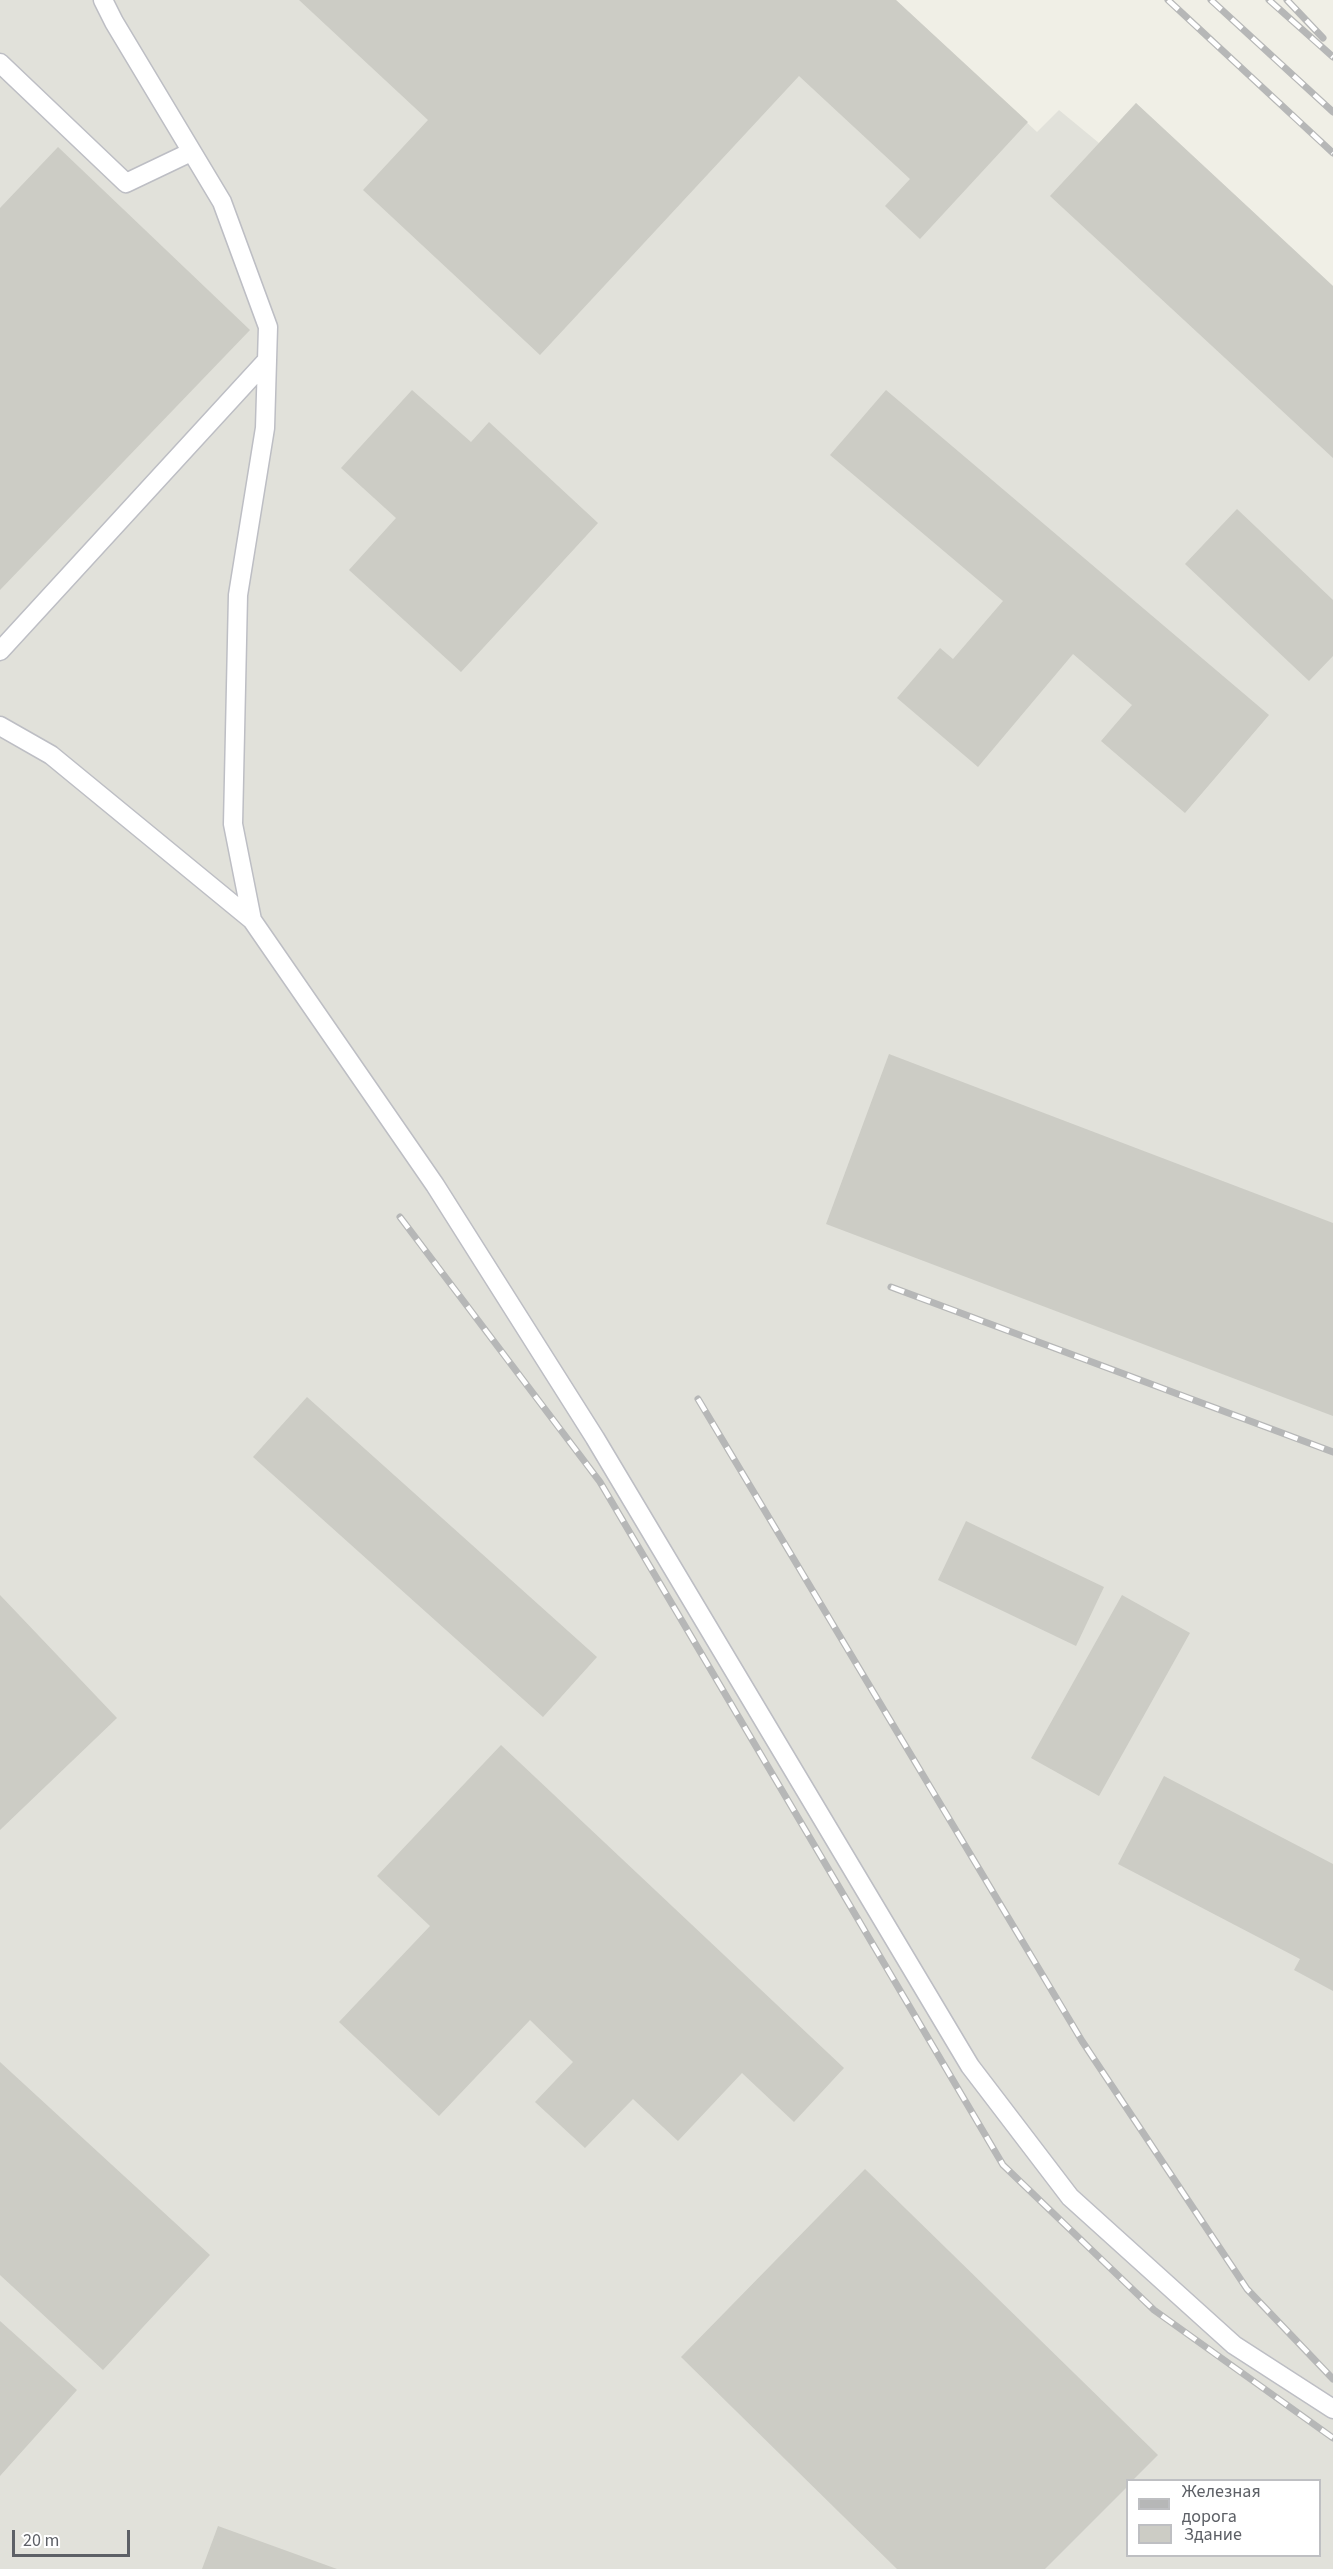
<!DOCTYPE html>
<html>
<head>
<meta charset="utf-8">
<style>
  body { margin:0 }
  #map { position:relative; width:1333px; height:2569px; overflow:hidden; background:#f0efe6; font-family:"Source Sans 3",sans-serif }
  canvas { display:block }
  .legend { position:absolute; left:1126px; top:2479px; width:195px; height:78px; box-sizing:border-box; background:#fff; border:2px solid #bebfc2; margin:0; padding:8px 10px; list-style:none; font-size:18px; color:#5d6066 }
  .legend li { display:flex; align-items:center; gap:12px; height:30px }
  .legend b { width:30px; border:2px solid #bebfc2 }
  .scale { position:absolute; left:12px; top:2530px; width:118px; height:27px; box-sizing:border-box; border:3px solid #5d6066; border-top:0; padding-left:8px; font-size:18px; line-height:21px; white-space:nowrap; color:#5d6066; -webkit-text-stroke:4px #fff; paint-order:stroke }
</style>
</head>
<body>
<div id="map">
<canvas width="1333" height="2569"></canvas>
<ul class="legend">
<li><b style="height:8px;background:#b6b7b7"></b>Железная дорога</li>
<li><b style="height:16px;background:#ccccc5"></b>Здание</li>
</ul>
<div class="scale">20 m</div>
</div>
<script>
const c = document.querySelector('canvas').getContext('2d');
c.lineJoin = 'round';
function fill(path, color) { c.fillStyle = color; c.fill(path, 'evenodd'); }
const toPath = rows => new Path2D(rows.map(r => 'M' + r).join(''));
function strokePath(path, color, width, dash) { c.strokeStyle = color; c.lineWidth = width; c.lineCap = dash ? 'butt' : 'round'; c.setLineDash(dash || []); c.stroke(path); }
const industrial = toPath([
  [0,0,896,0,1037,132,1059,110,1099,143,1136,103,1333,286,1333,2569,0,2569],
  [1128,2480,1320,2480,1320,2556,1128,2556]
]);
const building = toPath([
  [299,0,896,0,1028,122,920,239,885,206,910,179,799,76,540,355,363,190,428,120],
  [1136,103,1333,286,1333,458,1050,196],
  [58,147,250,330,0,590,0,208],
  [412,390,471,442,489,422,598,523,461,672,349,570,396,518,341,468],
  [886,390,1269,715,1185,813,1101,741,1132,705,1073,654,978,767,897,698,940,648,953,659,1003,601,830,455],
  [1237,509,1333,600,1333,656,1309,681,1185,564],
  [889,1054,1333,1223,1333,1416,826,1224],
  [307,1397,597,1657,543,1717,253,1457],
  [966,1521,1104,1587,1076,1646,938,1580],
  [0,1595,117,1718,0,1830],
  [1122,1595,1190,1633,1099,1796,1031,1758],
  [501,1745,844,2068,794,2122,742,2073,678,2141,633,2099,585,2148,535,2102,573,2062,530,2020,439,2116,339,2022,430,1926,377,1876],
  [1164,1776,1333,1864,1333,1991,1294,1970,1300,1959,1118,1864],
  [0,2062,210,2255,103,2370,0,2275],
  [865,2169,1158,2455,1133,2480,1128,2480,1128,2486,1045,2569,897,2569,681,2357],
  [0,2321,77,2390,0,2476],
  [218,2526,337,2569,202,2569]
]);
const lane = toPath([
  [103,0,114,22,222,202,268,327,265,428,238,595,233,824,252,920,435,1185,595,1438,970,2066,1070,2197,1234,2345,1333,2409],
  [0,63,126,183,191,152],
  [0,651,267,360],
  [0,726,51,755,252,920]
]);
const rail = toPath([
  [1168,0,1333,153],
  [1211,0,1333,112],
  [1269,0,1333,57],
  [1287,0,1323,38],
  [400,1217,600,1482,1003,2165,1154,2310,1333,2438],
  [891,1287,1333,1452],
  [698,1399,1082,2041,1247,2289,1333,2379]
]);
fill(industrial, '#e1e1da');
fill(building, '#ccccc5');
strokePath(lane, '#bdbec4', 21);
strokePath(lane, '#fff', 18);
strokePath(rail, '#b6b7b7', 7);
strokePath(rail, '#fff', 4.5, [14]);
</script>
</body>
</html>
